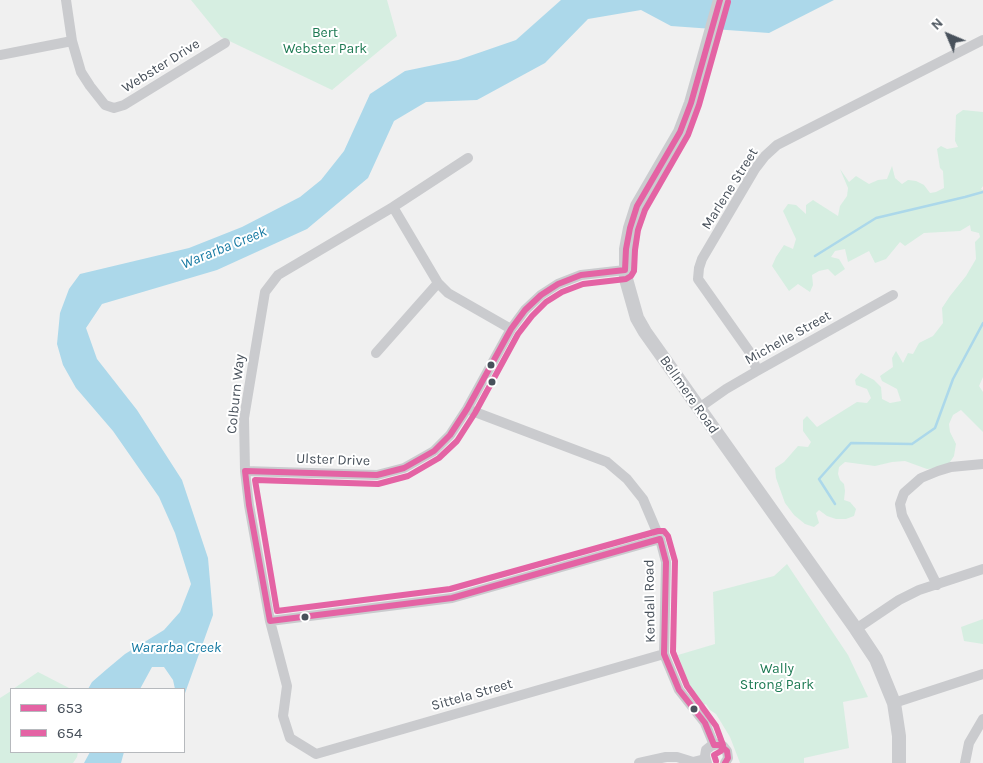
<!DOCTYPE html>
<html>
<head>
<meta charset="utf-8">
<style>
  body { margin:0 }
  #map { position:relative; width:983px; height:763px; overflow:hidden; background:#f0f0f0; font-family:Karla,sans-serif }
  canvas { display:block }
  .legend { position:absolute; left:10px; top:688px; width:175px; height:65px; box-sizing:border-box; background:#fff; border:1px solid #b6b9bd; margin:0; padding:6px 9px; list-style:none; font-size:15px; color:#48515b }
  .legend li { display:flex; align-items:center; gap:10px; height:25px }
  .legend b { width:25px; border:1px solid #b6b9bd }
  .north { position:absolute; left:923px; top:10px; width:50px; height:50px; -webkit-text-stroke:4px #fff; paint-order:stroke; rotate:315deg; font-size:14px; font-weight:700; line-height:20px; text-align:center; color:#48515b }
  .north::after { content:''; display:block; margin:auto; width:18px; height:22px; background:#48515b; clip-path:polygon(50% 0,100% 100%,50% 72%,0 100%) }
</style>
</head>
<body>
<div id="map">
<canvas width="983" height="763"></canvas>
<ul class="legend">
<li><b style="height:6px;background:#e463a4"></b>653</li>
<li><b style="height:6px;background:#e463a4"></b>654</li>
</ul>
<div class="north">N</div>
</div>
<script>
const c = document.querySelector('canvas').getContext('2d');
c.lineJoin = 'round';
function fill(path, color) { c.fillStyle = color; c.fill(path, 'evenodd'); }
const toPath = rows => new Path2D(rows.map(r => 'M' + r).join(''));
function strokePath(path, color, width, dash) { c.strokeStyle = color; c.lineWidth = width; c.lineCap = dash ? 'butt' : 'round'; c.setLineDash(dash || []); c.stroke(path); }
function write(font, color, halo, rows, align = 'center') {
  c.font = font + ' Karla,sans-serif'; c.lineWidth = 4; c.setLineDash([]); c.textBaseline = 'middle'; c.strokeStyle = halo; c.fillStyle = color; for (const [text, x, y, turn = 0] of rows) {
    c.save(); c.translate(x, y); c.rotate((+turn || 0) * Math.PI / 180); c.textAlign = isNaN(turn) ? turn : align; if (halo) c.strokeText(text, 0, 0); c.fillText(text, 0, 0); c.restore();
  }
}
const green = toPath([
  [191,0,387,0,397,36,332,90,221,37],
  [963,110,983,112,983,186,981,189,983,190,983,377,979,386,983,392,983,432,961,410,953,415,949,424,950,432,956,444,954,456,948,465,939,468,927,469,905,461,892,462,875,466,845,462,839,467,838,474,840,480,844,484,845,491,844,500,850,502,856,509,854,516,846,519,836,519,827,516,819,510,816,513,819,523,814,527,805,524,794,515,785,503,776,478,775,468,784,462,798,446,808,447,811,442,803,431,803,420,807,416,817,427,857,402,867,403,871,398,867,389,856,385,855,380,861,373,874,380,881,387,882,399,890,403,901,401,897,389,882,381,880,376,893,367,892,358,896,351,903,363,908,353,913,354,919,343,933,336,943,323,942,308,950,296,966,276,976,259,975,242,980,237,979,233,971,231,970,225,960,231,924,233,905,246,900,242,886,259,875,263,869,251,848,262,845,249,835,251,831,257,839,259,845,269,835,276,828,269,819,271,812,275,813,285,810,292,798,284,789,291,772,266,776,257,784,245,793,249,796,239,783,211,788,204,796,205,806,214,806,205,813,200,838,216,840,206,847,196,848,188,840,169,849,182,856,176,869,184,878,180,887,179,892,166,895,178,902,184,908,180,916,181,924,185,930,193,936,192,944,188,943,171,940,168,937,149,941,146,947,149,958,147,955,141,956,115],
  [787,564,848,655,868,697,843,702,849,748,804,758,804,763,740,763,730,737,716,714,710,710,706,704,704,705,689,686,678,655,715,644,713,592,774,576],
  [983,619,983,644,964,641,961,627],
  [38,672,69,688,69,689,13,689],
  [11,691,11,752,78,752,77,757,73,763,0,763,0,698]
]);
const water = toPath([
  [561,0,834,0,769,33,671,26,641,10,588,19,545,63,477,100,426,102,394,121,368,178,307,229,217,270,102,304,86,328,97,359,137,410,182,480,208,558,213,615,184,696,184,689,175,689,173,680,164,667,152,667,140,689,88,689,92,682,107,669,125,654,164,630,180,612,191,584,175,533,159,497,113,431,76,388,63,365,57,344,60,313,69,289,80,274,189,248,242,227,300,197,321,180,344,151,370,94,405,71,458,60,516,40],
  [90,752,124,752,121,763,84,763]
]);
const stream = toPath([
  [815,256,876,218,965,197,983,192],
  [835,504,819,479,851,443,912,444,935,428,953,379,983,323]
]);
const minor = toPath([
  [66,0,72,41,81,72,90,86,105,105,114,108,124,105,225,43],
  [0,55,72,41],
  [468,158,393,207,278,275,265,292,244,418,245,471,249,505,270,621,287,686,283,716,290,738,316,754,664,654],
  [393,207,438,283,448,293,511,329],
  [376,353,438,283],
  [757,371,751,354,698,279,699,268,702,259,755,169,765,156,777,145,983,40],
  [699,408,726,389,757,371,893,295],
  [467,409,607,462,627,479,643,499,660,539,666,562,664,654,679,690,705,723,714,745],
  [245,471,377,475,404,468,434,451,450,435,467,409,511,329,525,310,541,295,558,284,581,275,625,270],
  [937,585,902,515,900,504,904,493,921,478,938,471,951,467,983,464],
  [270,621,452,598,660,539],
  [856,629,899,600,919,590,983,569],
  [894,703,983,674],
  [639,763,666,757,677,757,693,762,705,759],
  [707,763,705,756,706,750,711,746,717,744,723,746,727,751,728,758,725,763],
  [965,763,969,743,983,719]
]);
const secondary = toPath([
  [720,0,691,103,680,132,637,206,630,228,626,249,626,279,637,318,645,332,856,629,876,659,894,703,899,736,899,763]
]);
const bus1 = toPath([
  [720,0,691,103,680,132,637,206,630,228,626,249,625,270,581,275,558,284,541,295,525,310,511,329,467,409,450,435,434,451,404,468,377,475,245,471,249,505,270,621,452,598,660,539,666,562,664,654,679,690,705,723,714,745,720,745,727,751,728,758,725,763]
]);
const bus2 = toPath([
  [716,761,714,755,721,751,723,745,716,726,687,686,673,652,675,561,668,536,664,531,658,531,450,589,277,611,255,480,378,484,408,476,439,458,457,441,475,413,518,334,532,316,546,302,562,292,583,284,626,279,631,276,634,271,635,250,638,230,645,210,688,135,699,105,728,2]
]);
const markers = [
  [491,365,4.5,"#48515b"],
  [492,382,4.5,"#48515b"],
  [305,617,4.5,"#48515b"],
  [694,709,4.5,"#48515b"]
];
const parkNames = [
  ["Bert",325,33],
  ["Webster Park",325,49],
  ["Wally",777,669],
  ["Strong Park",777,685]
];
const streetNames = [
  ["Webster Drive",161,66,-32],
  ["Marlene Street",730,189,-58],
  ["Michelle Street",788,338,-29],
  ["Colburn Way",236,394,-84],
  ["Bellmere Road",689,395,55],
  ["Ulster Drive",333,460,2],
  ["Kendall Road",650,601,-91],
  ["Sittela Street",472,695,-16]
];
const waterNames = [
  ["Wararba Creek",224,248,-22],
  ["Wararba Creek",176,648]
];
fill(green, '#d6eee1');
fill(water, '#acd8ea');
strokePath(stream, '#acd8ea', 2.5);
strokePath(minor, '#cacbce', 10);
strokePath(secondary, '#cbcccf', 14);
strokePath(bus1, '#e463a4', 6);
strokePath(bus2, '#e463a4', 6);
for (const [x, y, r, color] of markers) { const dot = new Path2D(); dot.arc(x, y, r, 0, 2 * Math.PI); c.fillStyle = color; c.fill(dot); strokePath(dot, '#fff', 2); }
write('14px', '#1c7952', '#fff', parkNames);
write('14px', '#48515b', '#fff', streetNames);
write('italic 15px', '#1579a2', '#fff', waterNames);
</script>
</body>
</html>
